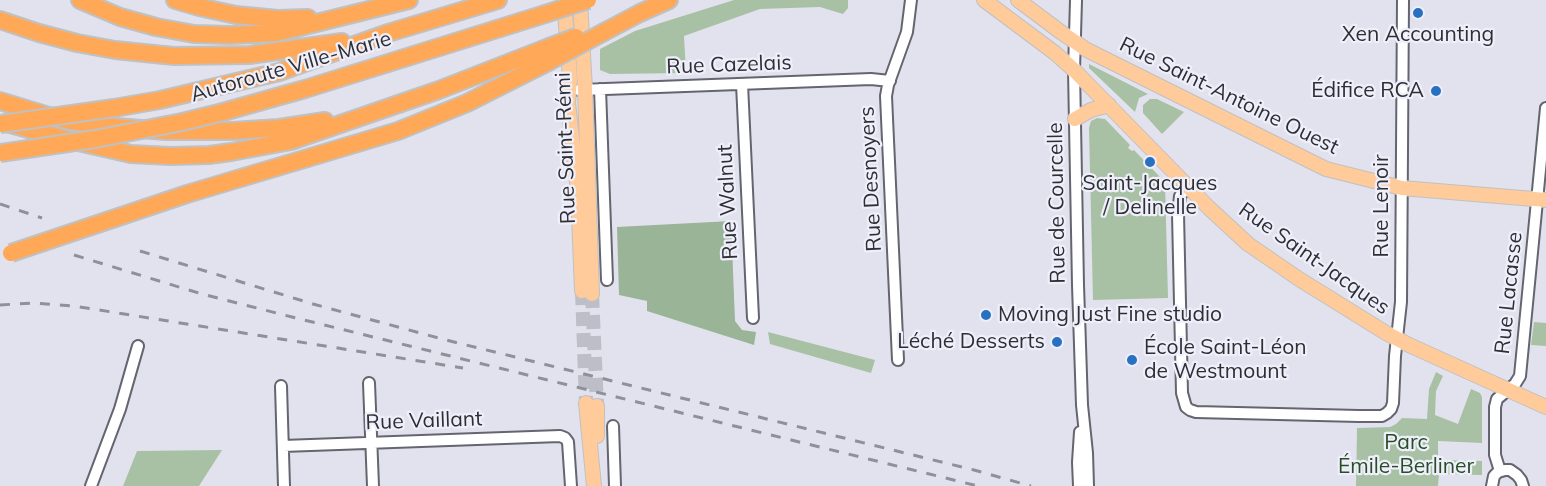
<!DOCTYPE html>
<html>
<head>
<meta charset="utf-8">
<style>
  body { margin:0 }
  canvas { display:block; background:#e1e2ed }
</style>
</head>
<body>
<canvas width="1546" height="486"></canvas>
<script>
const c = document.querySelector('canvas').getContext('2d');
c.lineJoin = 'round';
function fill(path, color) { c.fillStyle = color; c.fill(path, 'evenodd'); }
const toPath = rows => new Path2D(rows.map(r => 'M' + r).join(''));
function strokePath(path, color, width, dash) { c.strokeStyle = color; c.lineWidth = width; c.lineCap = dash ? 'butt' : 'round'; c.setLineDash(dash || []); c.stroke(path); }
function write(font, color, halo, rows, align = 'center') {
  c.font = font + ' Mulish,sans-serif'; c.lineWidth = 4.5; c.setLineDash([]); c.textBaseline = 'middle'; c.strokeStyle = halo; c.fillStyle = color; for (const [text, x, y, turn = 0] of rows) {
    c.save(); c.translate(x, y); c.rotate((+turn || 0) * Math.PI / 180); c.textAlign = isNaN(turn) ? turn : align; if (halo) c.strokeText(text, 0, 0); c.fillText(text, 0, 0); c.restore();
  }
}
const green = toPath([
  [734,0,848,0,848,8,843,14,820,7,760,9,684,36,686,73,610,74,600,70,600,49,635,31],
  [1089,64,1148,94,1139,98,1135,112,1089,68],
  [1150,99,1157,99,1184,112,1162,134,1143,113,1143,105],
  [1097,118,1105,119,1130,145,1128,148,1132,151,1134,150,1161,178,1165,184,1168,298,1093,300,1089,128,1091,121],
  [1534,322,1546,323,1546,346,1531,345],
  [768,332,875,360,871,373,770,344],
  [1436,372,1443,376,1436,391,1435,415,1458,424,1471,389,1480,393,1482,397,1482,443,1438,441,1438,460,1482,461,1482,475,1439,474,1438,486,1356,486,1357,428,1390,427,1396,424,1402,418,1427,419,1429,389],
  [222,450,199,486,123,486,137,451]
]);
const forest = toPath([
  [731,221,735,321,742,330,756,332,754,345,647,311,647,301,619,295,617,227]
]);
const majorTunnel = toPath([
  [582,291,586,403],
  [592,294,597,406]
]);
const minor = toPath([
  [1076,0,1074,70,1078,285,1082,405,1087,453,1088,486],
  [742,84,753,318],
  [600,89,607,280],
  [579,90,871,79,890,81],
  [1188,186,1180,196,1178,214,1182,393,1186,407,1190,410,1196,412,1359,416,1382,416,1387,413,1391,409,1393,403,1395,356,1401,302,1403,0],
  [898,360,886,96,888,85,907,32,911,0],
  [369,383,373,486],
  [281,386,284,486],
  [613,426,615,486],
  [283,446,560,436,565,438,568,442,571,486],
  [1500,471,1495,455,1495,407,1497,399,1515,384,1520,376,1546,108],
  [91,486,120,409,138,346],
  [1079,486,1078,462,1080,432],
  [1492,486,1494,476,1498,472,1505,470,1510,470,1517,475,1521,480,1523,486]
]);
const major = toPath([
  [564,0,570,78,568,103,578,191,582,291],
  [580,0,585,89,592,294],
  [984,0,1055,53,1074,70,1209,208,1248,244,1299,279,1386,333,1409,345,1546,407],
  [1018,0,1062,33,1087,50,1326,169,1402,188,1546,200],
  [1075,119,1091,110,1109,105],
  [586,403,594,486],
  [597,436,597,406]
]);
const highway = toPath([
  [80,0,120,17,156,27,194,34,230,35,276,33,409,0],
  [175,0,199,7,236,15,278,19,308,18],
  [0,20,39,33,77,43,115,50,174,56,249,55,342,42],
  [604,32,640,13,669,0],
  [0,101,49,116,70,121,116,127,166,131,232,131,279,128,325,121],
  [114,108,160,100,279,72,388,33,498,0],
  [223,112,305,89,545,14],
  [7,123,65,139,131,154,170,156,209,155,231,152,291,141,439,90,549,47],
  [187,194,398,131,467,103,550,61]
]);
const rail = toPath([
  [0,204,42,218],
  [140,251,313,304,446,340,974,470,1031,486],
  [74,255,202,294,292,317,978,486],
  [0,305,32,303,74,306,463,368]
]);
const highwayBridge = toPath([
  [545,14,588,0],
  [549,47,576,37],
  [550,61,604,32],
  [0,124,114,108],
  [0,153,95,139,182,122,223,112],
  [11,253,187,194]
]);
const markers = [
  [1418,13,6,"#2871c1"],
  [1436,91,6,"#2871c1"],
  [1150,162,6,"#2871c1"],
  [986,315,6,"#2871c1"],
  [1057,342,6,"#2871c1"],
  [1132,360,6,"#2871c1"]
];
const poiNames = [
  ["Xen Accounting",1418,35],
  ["Édifice RCA",1424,91,"right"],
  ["Saint-Jacques",1150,184],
  ["/ Delinelle",1150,208],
  ["Moving Just Fine studio",998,315,"left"],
  ["Léché Desserts",1045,342,"right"],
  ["École Saint-Léon",1144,348,"left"],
  ["de Westmount",1144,372,"left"]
];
const streetNames = [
  ["Rue Cazelais",729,65,-2],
  ["Autoroute Ville-Marie",291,67,-16],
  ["Rue Saint-Antoine Ouest",1229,96,26],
  ["Rue Saint-Rémi",566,148,-92],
  ["Rue Desnoyers",871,179,-93],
  ["Rue Walnut",728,202,-93],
  ["Rue de Courcelle",1057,203,-91],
  ["Rue Lenoir",1382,206,-90],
  ["Rue Saint-Jacques",1314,259,35],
  ["Rue Lacasse",1509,293,-84],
  ["Rue Vaillant",424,421,-2]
];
const parkNames = [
  ["Parc",1406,443],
  ["Émile-Berliner",1406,467]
];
fill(green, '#a8c1a5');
fill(forest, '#9ab497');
strokePath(majorTunnel, '#bdbec8', 14, [14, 7]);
strokePath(minor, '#64656e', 14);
strokePath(major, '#c0c1c2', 16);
strokePath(highway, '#c0c1c2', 20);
strokePath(minor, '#fff', 10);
strokePath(major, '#ffcb9b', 14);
strokePath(highway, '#ffa958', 16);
strokePath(rail, '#8f9098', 3, [10, 10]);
strokePath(highwayBridge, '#c0c1c2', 20, []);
strokePath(highwayBridge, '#ffa958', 16);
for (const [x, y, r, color] of markers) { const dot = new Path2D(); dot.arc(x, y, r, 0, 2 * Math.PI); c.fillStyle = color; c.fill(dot); strokePath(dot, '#eeeffa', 2); }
write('21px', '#2e2f33', '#eeeffa', poiNames);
write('21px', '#2e2f33', '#eeeffa', streetNames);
write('21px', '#274e24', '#eeeffa', parkNames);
</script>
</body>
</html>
